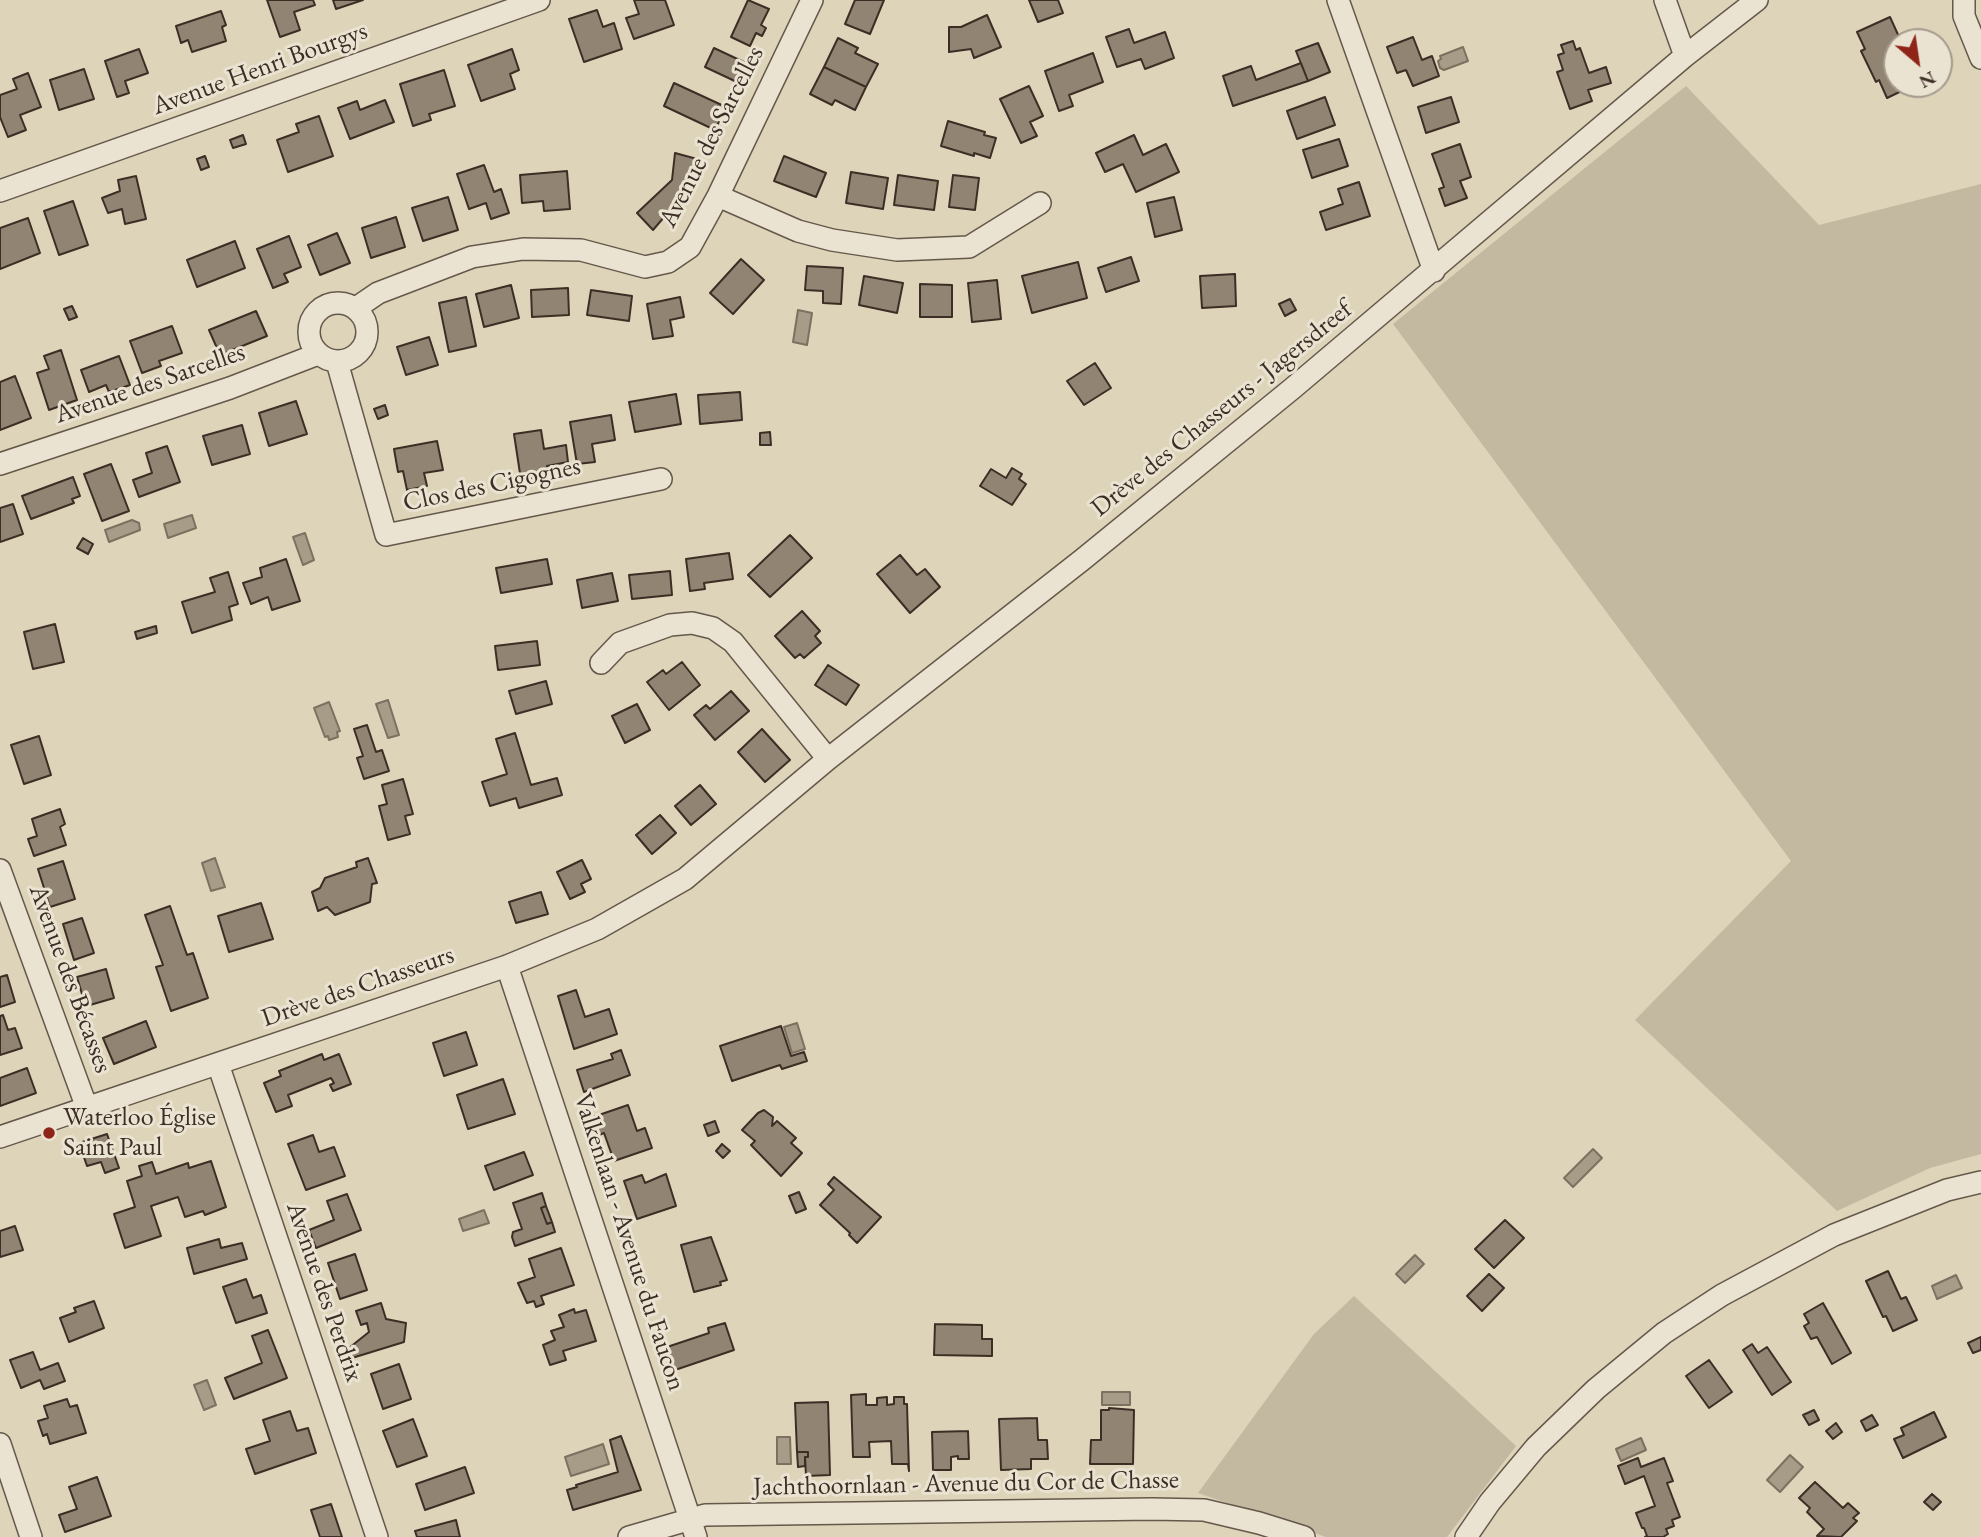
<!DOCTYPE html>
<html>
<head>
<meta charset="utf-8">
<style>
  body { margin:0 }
  #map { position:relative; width:1981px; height:1537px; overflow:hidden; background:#ded4b9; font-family:"EB Garamond",serif }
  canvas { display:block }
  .north { position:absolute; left:1883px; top:28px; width:70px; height:70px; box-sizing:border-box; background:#eae3d2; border:2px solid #a59b8d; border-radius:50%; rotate:151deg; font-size:19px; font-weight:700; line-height:28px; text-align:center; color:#3d2e25 }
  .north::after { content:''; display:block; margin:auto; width:24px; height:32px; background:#8f2418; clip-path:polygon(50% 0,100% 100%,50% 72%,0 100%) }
</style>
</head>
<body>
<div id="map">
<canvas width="1981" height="1537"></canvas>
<div class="north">N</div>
</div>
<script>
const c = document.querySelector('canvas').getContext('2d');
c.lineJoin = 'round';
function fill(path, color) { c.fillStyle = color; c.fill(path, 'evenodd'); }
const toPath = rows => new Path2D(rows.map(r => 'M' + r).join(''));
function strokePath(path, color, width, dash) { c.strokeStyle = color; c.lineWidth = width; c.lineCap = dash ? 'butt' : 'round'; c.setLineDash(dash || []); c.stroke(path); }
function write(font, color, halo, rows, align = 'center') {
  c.font = font + ' "EB Garamond",serif'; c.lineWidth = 6; c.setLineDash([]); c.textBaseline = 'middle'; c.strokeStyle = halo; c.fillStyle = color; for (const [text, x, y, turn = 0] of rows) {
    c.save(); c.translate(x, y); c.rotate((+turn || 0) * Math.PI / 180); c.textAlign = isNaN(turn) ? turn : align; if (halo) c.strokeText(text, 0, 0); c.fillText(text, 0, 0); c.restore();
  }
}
const green = toPath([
  [1686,86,1819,225,1981,184,1981,1154,1930,1168,1837,1211,1635,1020,1791,861,1393,324],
  [1354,1296,1516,1446,1447,1537,1326,1537,1198,1493,1314,1334]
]);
const water = toPath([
  [1463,47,1468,61,1444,70,1440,68,1438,61,1441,59,1440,56,1463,47],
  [798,310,812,313,807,345,793,342,798,310],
  [192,515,196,528,168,538,164,524,192,515],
  [132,520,139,523,140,530,109,542,105,530,132,520],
  [305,533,314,560,303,565,293,537,305,533],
  [388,700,399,735,388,738,376,704,388,700],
  [329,702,340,731,337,732,338,737,329,740,328,736,325,737,314,708,329,702],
  [215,858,225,887,211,891,202,863,215,858],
  [797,1023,805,1049,792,1053,784,1027,797,1023],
  [1593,1149,1602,1158,1573,1187,1564,1178,1593,1149],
  [484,1210,489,1223,463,1231,459,1219,484,1210],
  [1415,1255,1424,1264,1405,1283,1396,1274,1415,1255],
  [1956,1275,1962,1288,1937,1299,1932,1286,1956,1275],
  [207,1380,216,1405,204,1410,194,1385,207,1380],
  [1102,1392,1130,1392,1130,1405,1102,1405,1102,1392],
  [777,1437,790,1437,791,1464,777,1464,777,1437],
  [1641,1438,1646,1450,1621,1461,1616,1449,1641,1438],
  [603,1444,609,1464,571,1476,565,1457,603,1444],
  [1790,1455,1803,1467,1780,1492,1767,1480,1790,1455]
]);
const building = toPath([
  [267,0,313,0,315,5,294,12,300,30,280,37,267,0],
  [333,0,363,0,336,9,333,0],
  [634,0,665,0,674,25,634,39,626,18,639,14,634,0],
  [748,0,769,9,761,25,766,28,762,36,756,33,750,46,731,37,748,0],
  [855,0,884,0,870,34,845,24,855,0],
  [1029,0,1058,0,1063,13,1038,22,1029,0],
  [597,10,603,27,614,23,622,49,584,62,569,19,597,10],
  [221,11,226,25,222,27,226,41,192,52,188,40,181,43,176,26,221,11],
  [987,15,1001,47,974,58,971,49,949,52,949,27,961,27,987,15],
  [1890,17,1900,39,1903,37,1905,42,1897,42,1897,84,1916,84,1887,98,1879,80,1876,82,1861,51,1865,49,1857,32,1890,17],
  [1129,29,1134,43,1165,32,1174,58,1145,69,1141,59,1117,67,1106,37,1129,29],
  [1413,37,1422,60,1432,56,1439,76,1413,86,1406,70,1397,73,1387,47,1413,37],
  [838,38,858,48,855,53,878,64,866,87,824,67,838,38],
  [1573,41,1576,50,1580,48,1589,73,1606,67,1611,83,1588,90,1592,101,1570,109,1557,72,1563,70,1558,55,1564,53,1561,45,1573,41],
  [1318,43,1330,72,1308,81,1296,51,1318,43],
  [714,48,748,64,739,83,705,67,714,48],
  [139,49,148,73,125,81,129,93,117,97,105,61,139,49],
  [512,49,519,70,510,74,515,89,481,101,468,65,512,49],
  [1093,53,1103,82,1069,95,1073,106,1059,111,1045,71,1093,53],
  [1301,63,1308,81,1233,106,1223,76,1251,66,1256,80,1301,63],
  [824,67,866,87,855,110,835,100,832,105,810,94,824,67],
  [84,69,94,99,59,110,50,80,84,69],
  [444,70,455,106,429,114,431,120,413,126,400,84,444,70],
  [28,73,41,107,20,115,26,130,8,137,0,117,0,95,17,89,13,79,28,73],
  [674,83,726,107,715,130,664,106,674,83],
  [1029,86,1043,116,1030,122,1037,136,1021,143,1000,99,1029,86],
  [1325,97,1335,125,1297,139,1287,111,1325,97],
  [1451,97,1459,122,1426,133,1418,107,1451,97],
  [385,100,394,122,350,139,338,108,357,101,360,110,385,100],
  [319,116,333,156,288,172,277,140,299,132,296,124,319,116],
  [948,121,985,132,984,135,996,138,990,158,974,153,974,156,941,146,948,121],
  [243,135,246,144,233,148,230,140,243,135],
  [1134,135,1143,155,1166,144,1179,172,1136,192,1123,164,1105,172,1096,153,1134,135],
  [1339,139,1348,166,1312,178,1303,150,1339,139],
  [1460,144,1471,177,1460,181,1467,198,1445,206,1439,189,1444,187,1432,154,1460,144],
  [675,153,697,159,689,188,653,230,637,213,672,180,675,153],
  [205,156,209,167,201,170,197,159,205,156],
  [784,156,826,173,816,197,774,181,784,156],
  [484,165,494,192,501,189,509,213,491,219,486,203,469,209,457,174,484,165],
  [567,171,570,209,544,211,543,201,522,203,520,175,567,171],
  [851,172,888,178,883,209,846,203,851,172],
  [898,175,938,181,934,210,894,205,898,175],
  [953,175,979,178,975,210,949,207,953,175],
  [136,176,146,219,125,224,122,209,108,213,102,198,120,191,118,180,136,176],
  [1359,182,1370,216,1326,230,1320,212,1343,204,1338,189,1359,182],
  [448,197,458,230,423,241,412,208,448,197],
  [1174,197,1182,230,1155,237,1147,203,1174,197],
  [73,201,88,245,59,255,44,211,73,201],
  [396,217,405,247,371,258,362,228,396,217],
  [28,218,40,253,0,269,0,228,28,218],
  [337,233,350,263,320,275,308,245,337,233],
  [289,236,301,267,284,274,288,282,273,288,257,249,289,236],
  [235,241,245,268,197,287,187,260,235,241],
  [1131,257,1139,281,1106,292,1098,268,1131,257],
  [741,259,764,280,733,314,710,293,741,259],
  [1078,262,1087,298,1032,313,1022,276,1078,262],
  [807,266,843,268,841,304,823,303,823,291,805,290,807,266],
  [1235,274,1236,306,1202,308,1200,276,1235,274],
  [864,276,903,283,897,313,859,305,864,276],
  [997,280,1001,319,972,322,968,283,997,280],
  [920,284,952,285,952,317,920,317,920,284],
  [511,285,519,318,484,327,476,294,511,285],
  [568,288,569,315,532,317,531,290,568,288],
  [591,290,632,296,629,321,587,315,591,290],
  [466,297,476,346,449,352,439,303,466,297],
  [680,297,684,317,670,320,673,336,653,339,647,304,680,297],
  [1290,299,1296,310,1285,316,1279,304,1290,299],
  [72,306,77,317,69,320,64,309,72,306],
  [256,311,267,336,220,355,209,330,256,311],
  [172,326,182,353,159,361,161,366,142,373,130,341,172,326],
  [429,337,438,365,406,375,397,347,429,337],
  [61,350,77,400,49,410,37,373,49,369,44,356,61,350],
  [119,356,130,385,109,392,106,385,89,392,81,370,119,356],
  [1095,363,1111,388,1084,405,1067,381,1095,363],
  [15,376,31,418,0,430,0,382,15,376],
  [740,392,742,420,700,424,698,395,740,392],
  [676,394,681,424,635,432,629,402,676,394],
  [296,401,307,434,269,446,259,413,296,401],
  [385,405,388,415,378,419,374,409,385,405],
  [611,415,615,440,592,444,595,462,577,464,570,422,611,415],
  [242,425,250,454,212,465,203,436,242,425],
  [541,430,544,449,566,445,568,462,547,466,548,476,521,480,514,434,541,430],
  [770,432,771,445,760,445,760,433,770,432],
  [437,441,443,470,424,473,427,486,407,490,403,471,398,472,394,449,437,441],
  [167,446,180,482,139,497,133,480,152,473,146,453,167,446],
  [111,464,129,511,102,521,84,474,111,464],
  [1012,468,1022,474,1019,479,1026,484,1012,505,980,486,991,469,1006,478,1012,468],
  [73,477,80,496,72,499,74,503,31,519,22,496,73,477],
  [13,504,23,534,0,542,0,508,13,504],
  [790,535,812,558,770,597,748,575,790,535],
  [83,538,93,544,88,554,77,548,83,538],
  [729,553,733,579,704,583,705,589,690,591,686,559,729,553],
  [900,555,917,575,925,569,940,587,910,613,877,574,900,555],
  [286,559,300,601,272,610,268,597,251,604,243,583,262,577,260,568,286,559],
  [547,559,552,584,501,593,496,568,547,559],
  [670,571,672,595,632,599,629,575,670,571],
  [228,572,238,604,229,607,232,620,192,633,182,602,215,592,210,578,228,572],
  [612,573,618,601,582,608,577,580,612,573],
  [802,611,820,631,815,636,821,643,804,658,800,654,795,658,775,636,802,611],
  [55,624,64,662,33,669,24,632,55,624],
  [156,626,157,633,137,639,135,632,156,626],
  [537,641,540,665,498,670,495,646,537,641],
  [682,662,700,685,669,710,647,682,663,670,666,674,682,662],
  [828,665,859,685,846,705,815,685,828,665],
  [546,681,552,704,516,714,509,691,546,681],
  [731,691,749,711,715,740,694,715,706,705,710,709,731,691],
  [637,704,650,730,625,743,612,716,637,704],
  [367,725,376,752,382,750,389,771,364,779,357,758,363,756,354,729,367,725],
  [762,729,790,760,765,782,738,752,762,729],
  [515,733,531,785,557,778,562,795,519,808,516,798,490,806,482,782,507,774,496,739,515,733],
  [39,736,51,775,24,784,11,745,39,736],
  [403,779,413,814,405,816,410,834,388,840,379,806,387,804,382,785,403,779],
  [700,785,716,804,691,825,675,806,700,785],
  [60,809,65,824,60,827,66,845,34,856,28,839,37,836,32,819,60,809],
  [660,815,676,833,652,854,636,835,660,815],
  [368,858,377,883,372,884,370,902,335,915,327,907,318,911,312,892,320,888,325,878,357,867,356,862,368,858],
  [582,860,591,879,581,884,585,892,570,899,557,872,582,860],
  [63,861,75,899,50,907,38,869,63,861],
  [541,892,548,914,516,923,509,902,541,892],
  [261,903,273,939,229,952,218,916,261,903],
  [170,906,187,955,193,953,208,998,171,1011,156,967,163,965,145,915,170,906],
  [82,918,94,953,74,960,63,924,82,918],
  [106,969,114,998,90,1005,88,1000,84,1001,77,977,106,969],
  [7,975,15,1002,0,1007,0,977,7,975],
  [576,990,585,1017,609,1009,617,1034,574,1049,558,996,576,990],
  [3,1015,8,1030,15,1028,22,1048,0,1055,0,1016,3,1015],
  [146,1021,156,1047,114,1064,103,1038,146,1021],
  [781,1026,791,1056,804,1052,807,1061,782,1069,780,1065,732,1081,720,1046,781,1026],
  [466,1032,477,1065,444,1076,433,1043,466,1032],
  [621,1050,630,1075,584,1092,577,1070,613,1059,611,1054,621,1050],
  [322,1054,324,1060,339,1054,351,1084,333,1091,330,1085,334,1083,331,1078,288,1095,292,1106,276,1112,264,1083,281,1076,279,1071,322,1054],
  [27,1068,36,1093,0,1106,0,1078,27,1068],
  [503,1079,515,1114,468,1129,457,1095,503,1079],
  [628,1105,637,1131,645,1128,652,1148,614,1161,604,1133,599,1135,593,1117,628,1105],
  [764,1110,773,1117,772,1126,777,1121,796,1138,791,1143,802,1153,781,1176,751,1145,755,1141,742,1130,758,1113,764,1110],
  [715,1121,719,1132,708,1136,704,1125,715,1121],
  [107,1134,119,1168,105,1173,101,1162,87,1166,79,1143,107,1134],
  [313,1135,319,1152,334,1147,345,1176,306,1190,288,1144,313,1135],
  [722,1144,730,1151,723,1158,716,1151,722,1144],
  [524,1152,533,1175,494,1190,485,1166,524,1152],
  [211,1161,226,1207,205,1215,203,1211,185,1217,178,1197,151,1206,161,1236,125,1248,114,1214,135,1207,127,1181,142,1176,139,1166,152,1162,156,1174,188,1163,189,1168,211,1161],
  [666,1174,676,1206,637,1219,624,1181,642,1175,645,1183,666,1174],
  [834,1177,881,1217,857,1243,849,1235,850,1233,820,1205,834,1190,828,1184,834,1177],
  [799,1192,806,1209,796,1213,789,1196,799,1192],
  [542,1193,546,1206,541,1208,547,1224,552,1222,555,1232,515,1246,512,1237,513,1232,522,1229,513,1203,542,1193],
  [347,1194,361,1230,316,1248,309,1230,334,1220,327,1201,347,1194],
  [546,1206,552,1222,547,1224,541,1208,546,1206],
  [1505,1220,1524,1238,1494,1268,1475,1249,1505,1220],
  [15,1226,23,1250,0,1257,0,1231,15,1226],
  [711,1237,727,1280,720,1282,721,1285,694,1292,681,1245,711,1237],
  [219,1239,221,1248,242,1243,247,1259,194,1274,187,1248,219,1239],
  [561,1248,574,1285,541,1296,544,1304,536,1307,534,1301,527,1303,518,1283,535,1277,529,1259,561,1248],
  [355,1254,367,1290,340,1299,328,1263,355,1254],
  [1888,1271,1901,1299,1906,1297,1917,1320,1893,1331,1886,1316,1883,1317,1866,1281,1888,1271],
  [1489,1274,1504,1288,1482,1311,1467,1296,1489,1274],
  [246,1279,253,1298,261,1295,267,1313,236,1323,223,1287,246,1279],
  [94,1301,104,1328,69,1342,60,1318,76,1312,74,1308,94,1301],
  [381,1303,386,1319,406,1323,404,1342,352,1358,349,1348,369,1332,367,1323,361,1325,356,1311,381,1303],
  [1823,1303,1851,1353,1832,1364,1817,1337,1811,1339,1804,1326,1809,1323,1804,1314,1823,1303],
  [574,1309,575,1313,586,1310,596,1341,563,1351,566,1360,550,1365,543,1345,555,1340,551,1331,564,1327,559,1315,574,1309],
  [725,1323,734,1350,675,1370,667,1347,709,1333,708,1328,725,1323],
  [935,1324,982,1325,982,1339,992,1339,992,1356,934,1355,935,1324],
  [268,1330,287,1378,234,1399,225,1378,262,1363,252,1336,268,1330],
  [1981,1337,1981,1350,1973,1353,1968,1343,1981,1337],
  [1752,1344,1758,1353,1767,1347,1791,1382,1772,1395,1743,1350,1752,1344],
  [33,1352,40,1370,58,1363,65,1381,44,1389,40,1380,21,1388,10,1360,33,1352],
  [1709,1360,1732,1392,1709,1408,1686,1376,1709,1360],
  [399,1364,411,1399,383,1409,371,1374,399,1364],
  [866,1394,866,1405,877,1405,877,1398,887,1397,887,1405,894,1404,894,1397,904,1397,904,1404,907,1404,909,1471,908,1464,892,1464,891,1441,869,1442,870,1457,853,1457,851,1395,866,1394],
  [67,1399,70,1407,77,1405,86,1433,50,1444,47,1434,43,1436,38,1421,48,1418,44,1406,67,1399],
  [828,1402,830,1475,806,1476,805,1457,808,1457,808,1452,797,1452,795,1403,828,1402],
  [1109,1408,1134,1410,1133,1464,1090,1464,1091,1440,1101,1440,1101,1410,1109,1410,1109,1408],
  [1814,1410,1819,1420,1809,1425,1803,1415,1814,1410],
  [290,1411,297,1431,308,1428,316,1453,255,1474,246,1449,270,1441,263,1420,290,1411],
  [1934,1412,1946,1437,1903,1458,1894,1439,1904,1435,1901,1428,1934,1412],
  [1872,1415,1878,1425,1866,1431,1861,1421,1872,1415],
  [1037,1418,1038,1440,1047,1440,1048,1459,1031,1459,1031,1469,1001,1470,999,1419,1037,1418],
  [413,1419,427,1456,397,1467,383,1431,413,1419],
  [1836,1423,1842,1432,1833,1439,1826,1431,1836,1423],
  [968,1431,969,1459,958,1459,958,1456,951,1457,951,1470,933,1470,932,1432,968,1431],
  [621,1436,641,1490,573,1510,567,1490,577,1487,576,1485,618,1472,610,1440,621,1436],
  [797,1452,808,1452,808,1457,805,1457,805,1466,798,1467,797,1452],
  [1638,1458,1641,1467,1664,1458,1673,1481,1667,1483,1680,1517,1672,1520,1674,1526,1666,1529,1668,1534,1663,1537,1645,1537,1647,1536,1644,1528,1642,1528,1636,1513,1655,1506,1644,1476,1625,1484,1618,1466,1638,1458],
  [465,1467,474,1493,425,1510,416,1484,465,1467],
  [97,1477,111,1516,65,1532,59,1515,77,1509,69,1487,97,1477],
  [1815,1482,1843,1508,1848,1503,1859,1513,1853,1518,1857,1521,1841,1537,1817,1536,1824,1529,1807,1512,1810,1508,1799,1498,1815,1482],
  [1932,1494,1941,1502,1933,1510,1924,1502,1932,1494],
  [331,1504,342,1537,320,1537,311,1510,331,1504],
  [456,1520,460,1537,417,1537,415,1531,456,1520]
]);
const minor = toPath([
  [1338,0,1434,271],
  [1665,0,1685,56],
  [1964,0,1964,16,1981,58],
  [0,191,539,0],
  [718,196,798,231,832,240,897,250,969,247,1040,203],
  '309 332a29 29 0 1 1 58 0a29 29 0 1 1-58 0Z',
  [356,308,378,293,472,257,523,249,581,250,645,267,668,262,690,247,718,196,812,0],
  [337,362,386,535,661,479],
  [0,464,230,388,318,354],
  [601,663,620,643,670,625,692,623,713,628,733,642,828,759],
  [0,870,87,1108],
  [507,966,696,1537],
  [218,1064,377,1537],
  [0,1137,507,966,597,929,685,879,828,759,1082,560,1293,388,1685,56,1757,0],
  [0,1444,31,1537],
  [629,1537,705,1515,1152,1509,1204,1510,1259,1523,1304,1537],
  [1466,1537,1490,1502,1536,1447,1596,1389,1664,1333,1722,1295,1834,1235,1947,1190,1981,1182]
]);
const markers = [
  [49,1133,7,"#8f2418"]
];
const streetNames = [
  ["Avenue Henri Bourgys",260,69,-20],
  ["Avenue des Sarcelles",712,137,-63],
  ["Avenue des Sarcelles",150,384,-19],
  ["Drève des Chasseurs - Jagersdreef",1222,409,-39],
  ["Clos des Cigognes",492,485,-12],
  ["Avenue des Bécasses",70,979,70],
  ["Drève des Chasseurs",358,987,-19],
  ["Valkenlaan - Avenue du Faucon",629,1242,72],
  ["Avenue des Perdrix",324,1292,71],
  ["Jachthoornlaan - Avenue du Cor de Chasse",966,1484,-1]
];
const poiNames = [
  ["Waterloo Église",63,1118],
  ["Saint Paul",63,1148]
];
fill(green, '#c3b8a0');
fill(water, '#a79c87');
strokePath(water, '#7d7060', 2);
fill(building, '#918472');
strokePath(building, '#3d2e25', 2);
strokePath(minor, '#65584a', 24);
strokePath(minor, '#eae3d2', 21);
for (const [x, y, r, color] of markers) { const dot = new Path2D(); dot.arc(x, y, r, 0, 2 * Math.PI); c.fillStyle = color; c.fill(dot); strokePath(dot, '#eae3d2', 2.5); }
write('26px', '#3d2e25', '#eae3d2', streetNames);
write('26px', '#3d2e25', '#eae3d2', poiNames, 'left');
</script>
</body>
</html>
